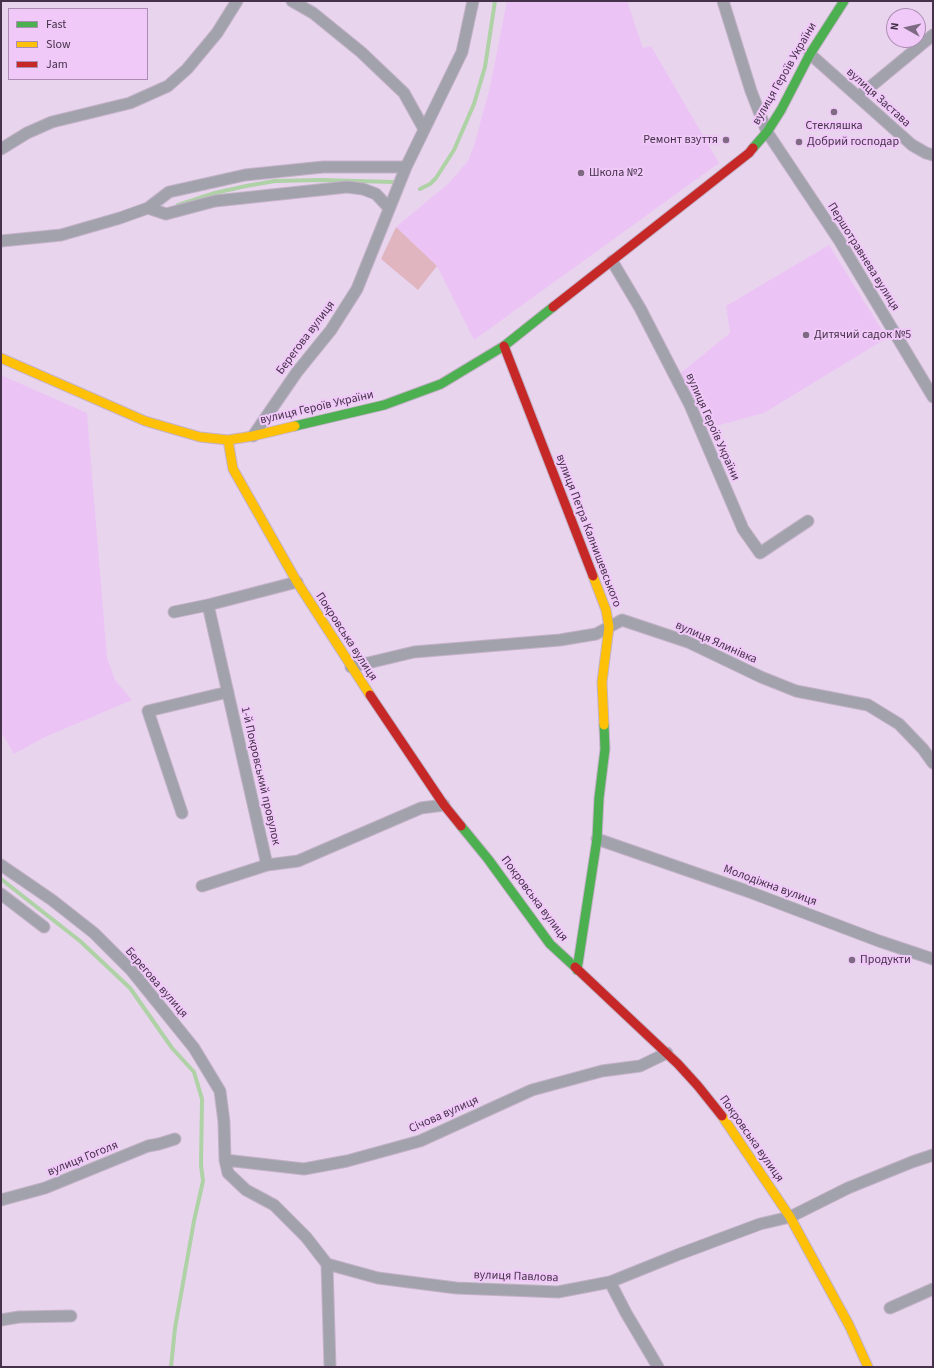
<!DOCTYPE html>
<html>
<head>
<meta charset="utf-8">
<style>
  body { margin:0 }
  #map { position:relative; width:934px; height:1368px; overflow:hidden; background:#e9d4ee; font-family:"Source Sans 3",sans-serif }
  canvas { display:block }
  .frame { position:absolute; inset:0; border:2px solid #453149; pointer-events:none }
  .legend { position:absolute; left:8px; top:8px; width:140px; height:72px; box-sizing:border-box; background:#f0c9f9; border:1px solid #ac8cb3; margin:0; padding:5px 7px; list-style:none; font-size:12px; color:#453149 }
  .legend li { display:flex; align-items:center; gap:8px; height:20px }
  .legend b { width:20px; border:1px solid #ac8cb3 }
  .north { position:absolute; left:886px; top:8px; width:40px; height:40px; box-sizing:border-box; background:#f0c9f9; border:1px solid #ac8cb3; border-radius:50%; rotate:278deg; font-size:11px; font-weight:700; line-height:16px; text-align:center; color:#453149 }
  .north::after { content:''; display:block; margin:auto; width:14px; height:18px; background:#7e6a83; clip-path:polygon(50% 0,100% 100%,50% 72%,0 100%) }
</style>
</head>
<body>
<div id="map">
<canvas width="934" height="1368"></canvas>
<div class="frame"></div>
<ul class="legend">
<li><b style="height:5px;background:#4caf50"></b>Fast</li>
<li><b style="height:5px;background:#ffc107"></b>Slow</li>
<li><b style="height:5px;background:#c62828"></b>Jam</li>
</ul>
<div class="north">N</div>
</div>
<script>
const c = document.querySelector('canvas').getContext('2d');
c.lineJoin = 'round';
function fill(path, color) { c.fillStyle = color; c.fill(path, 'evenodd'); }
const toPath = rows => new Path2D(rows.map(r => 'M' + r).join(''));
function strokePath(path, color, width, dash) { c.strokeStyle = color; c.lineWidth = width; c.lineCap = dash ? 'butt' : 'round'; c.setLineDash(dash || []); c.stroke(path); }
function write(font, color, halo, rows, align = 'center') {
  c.font = font + ' "Source Sans 3",sans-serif'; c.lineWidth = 4; c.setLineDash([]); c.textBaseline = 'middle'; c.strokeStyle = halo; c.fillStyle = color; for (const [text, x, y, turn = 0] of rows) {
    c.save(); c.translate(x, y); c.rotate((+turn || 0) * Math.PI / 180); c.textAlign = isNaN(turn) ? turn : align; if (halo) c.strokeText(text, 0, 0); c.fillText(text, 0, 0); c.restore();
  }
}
const built = toPath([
  [507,1,627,1,643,48,651,46,719,163,474,340,437,266,396,227,449,183,468,161,474,146,490,87],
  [829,245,887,338,764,413,705,429,678,375,730,333,726,306],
  [1,375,87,413,107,658,115,680,132,700,43,738,14,754,1,732]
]);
const green = toPath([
  [396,227,437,266,418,290,381,259]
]);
const stream = toPath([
  [420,189,430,184,436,178,454,150,474,104,485,67,495,1],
  [178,205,215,193,246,186,275,181,320,180,394,182],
  [1,879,80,941,130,988,172,1048,194,1072,202,1099,201,1165,203,1181,194,1221,175,1328,171,1367]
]);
const street = toPath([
  [292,1,313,13,361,52,404,93,424,129],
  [723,1,751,91,767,132,839,240,933,397],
  [810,54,912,145,926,153,933,155],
  [858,97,933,35],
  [1,149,27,133,52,122,130,103,168,86,187,69,217,33,237,1],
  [148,208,166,214,215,201,347,187,363,189,376,194,389,208],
  [1,241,61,235,120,218,148,208,169,192,245,175,323,167,406,167,462,52,473,1],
  [612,261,640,308,690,405,743,529,760,553,808,521],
  [253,436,297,372,331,330,357,289,406,167],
  [208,605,267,865],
  [174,612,208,605,297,582],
  [351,667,414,652,560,640,596,634,622,620,688,642,761,677,796,691,868,705,899,724,923,749,933,763],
  [182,813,148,711,228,692],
  [597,839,747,891,879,941,933,959],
  [1,865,52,900,94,933,131,970,194,1048,220,1091,224,1122,225,1160,228,1173,246,1190,274,1205,306,1237,327,1264,330,1367],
  [202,886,267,865,298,861,421,808,444,805],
  [1,894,44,927],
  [225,1160,304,1169,347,1161,420,1141,532,1090,602,1071,640,1066,667,1053],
  [1,1200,45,1188,148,1146,159,1144,175,1139],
  [327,1264,378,1278,456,1288,558,1292,610,1282,677,1255,760,1224,790,1217,848,1188,912,1162,933,1155],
  [610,1282,626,1313,658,1367],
  [890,1308,933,1289],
  [1,1320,19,1317,71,1316]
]);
const fast = toPath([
  [753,148,767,132,781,110,810,54,844,1],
  [295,426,384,405,441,384,504,346,553,307],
  [461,826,488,859,550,944,575,967],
  [577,970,597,839,599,798,605,749,604,725]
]);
const slow = toPath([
  [1,358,145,421,200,437,228,440,253,436,295,426],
  [228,440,233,469,297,582,370,695],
  [593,576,606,610,609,627,602,682,604,725],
  [722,1116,790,1217,849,1325,868,1367]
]);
const jam = toPath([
  [553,307,749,153,753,148],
  [504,346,593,576],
  [370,695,444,805,461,826],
  [575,967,678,1064,698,1086,722,1116]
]);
const markers = [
  [834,112,4,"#7e6a83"],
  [726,140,4,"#7e6a83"],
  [799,142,4,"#7e6a83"],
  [581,173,4,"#7e6a83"],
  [806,335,4,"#7e6a83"],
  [852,960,4,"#7e6a83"]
];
const streetNames = [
  ["вулиця Героїв України",785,74,-60],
  ["вулиця Застава",878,98,42],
  ["Першотравнева вулиця",863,257,58],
  ["Берегова вулиця",306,338,-53],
  ["вулиця Героїв України",317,408,-13],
  ["вулиця Героїв України",712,427,66],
  ["вулиця Петра Калнишевського",588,531,69],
  ["Покровська вулиця",346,637,57],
  ["вулиця Ялинівка",716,643,24],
  ["1-й Покровський провулок",260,776,77],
  ["Молодіжна вулиця",770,886,20],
  ["Покровська вулиця",534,899,53],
  ["Берегова вулиця",156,983,49],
  ["Січова вулиця",444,1115,-24],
  ["Покровська вулиця",751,1139,55],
  ["вулиця Гоголя",83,1159,-22],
  ["вулиця Павлова",516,1277,2]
];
const poiNames = [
  ["Стекляшка",834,126,"center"],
  ["Ремонт взуття",718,140,"right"],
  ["Добрий господар",807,142],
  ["Школа №2",589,173],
  ["Дитячий садок №5",814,335],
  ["Продукти",860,960]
];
fill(built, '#ebc4f5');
fill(green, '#e0b5c0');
strokePath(stream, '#aed1a6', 4);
strokePath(street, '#c3b2c7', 13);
strokePath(fast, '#c3b2c7', 11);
strokePath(slow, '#c3b2c7', 11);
strokePath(jam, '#c3b2c7', 11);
strokePath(street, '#a2a2ad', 11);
strokePath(fast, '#4caf50', 9);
strokePath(slow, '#ffc107', 9);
strokePath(jam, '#c62828', 9);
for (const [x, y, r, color] of markers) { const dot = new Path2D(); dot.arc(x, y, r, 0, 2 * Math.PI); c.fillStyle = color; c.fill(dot); strokePath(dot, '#f0c9f9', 1.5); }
write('12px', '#453149', '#f0c9f9', streetNames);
write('12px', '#453149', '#f0c9f9', poiNames, 'left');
</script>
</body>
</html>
